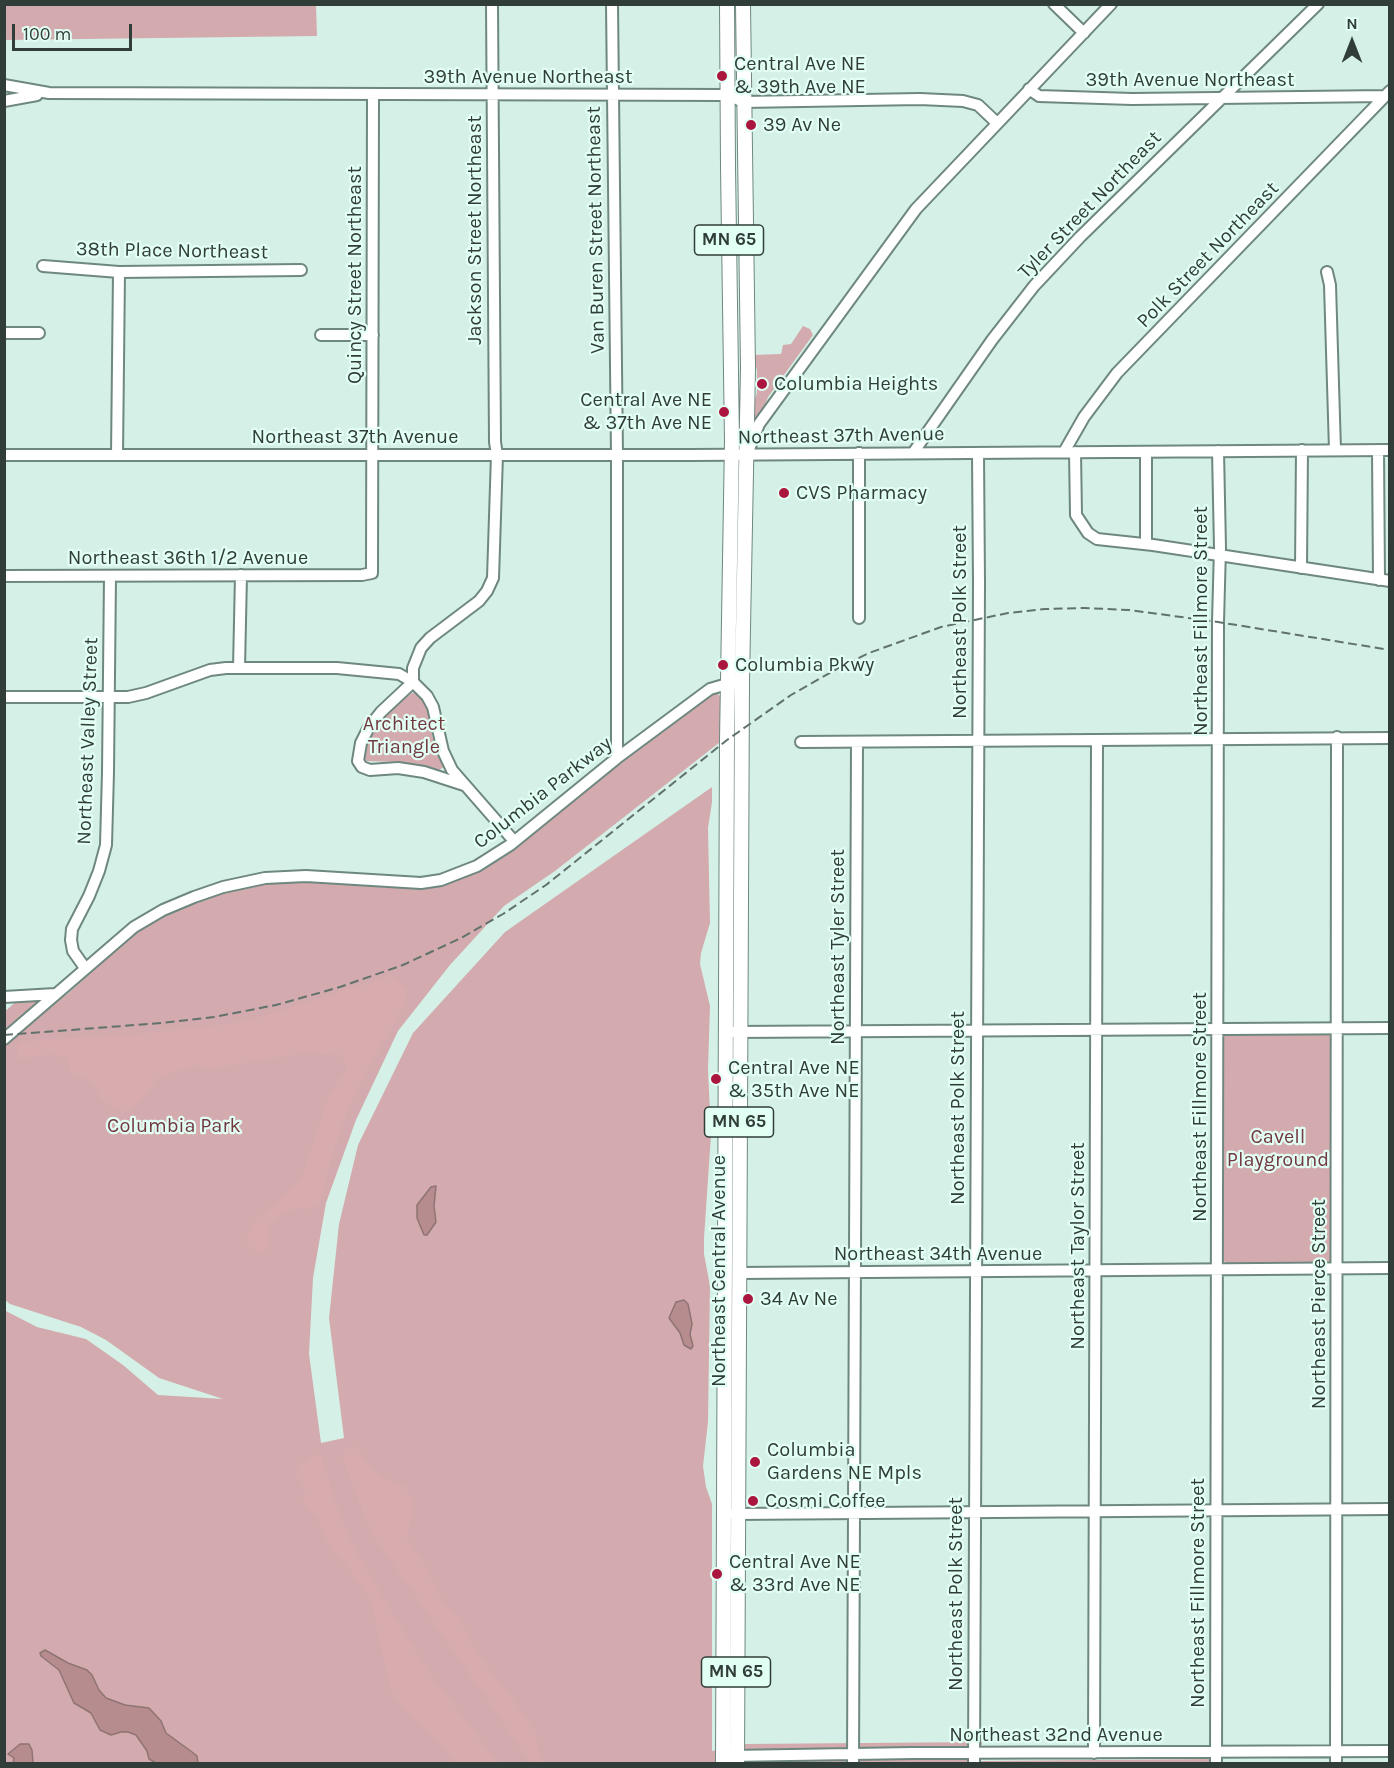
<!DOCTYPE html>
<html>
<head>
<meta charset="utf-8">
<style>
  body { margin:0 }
  #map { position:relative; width:1394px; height:1768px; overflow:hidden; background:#d5f1e7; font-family:Karla,sans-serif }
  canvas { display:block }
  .frame { position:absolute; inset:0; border:6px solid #313d39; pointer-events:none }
  .north { position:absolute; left:1322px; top:12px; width:60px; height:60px; -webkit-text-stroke:4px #e2fff4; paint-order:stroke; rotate:0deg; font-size:16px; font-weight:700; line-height:24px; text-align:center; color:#313d39 }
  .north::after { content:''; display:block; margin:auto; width:21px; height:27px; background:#313d39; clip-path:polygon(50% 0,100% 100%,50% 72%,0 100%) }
  .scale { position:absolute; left:12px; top:24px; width:120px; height:27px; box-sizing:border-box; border:3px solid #313d39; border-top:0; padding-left:8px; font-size:18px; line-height:21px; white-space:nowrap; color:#313d39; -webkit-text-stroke:4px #e2fff4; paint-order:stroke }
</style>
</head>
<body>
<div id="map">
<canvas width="1394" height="1768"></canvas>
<div class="frame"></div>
<div class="north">N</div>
<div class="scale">100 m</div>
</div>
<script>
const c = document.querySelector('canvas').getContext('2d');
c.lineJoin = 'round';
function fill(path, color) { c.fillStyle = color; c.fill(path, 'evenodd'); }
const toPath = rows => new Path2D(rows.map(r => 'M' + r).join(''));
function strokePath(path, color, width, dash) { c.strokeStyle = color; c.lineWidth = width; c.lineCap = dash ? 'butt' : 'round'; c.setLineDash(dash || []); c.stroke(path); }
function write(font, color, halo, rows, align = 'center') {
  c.font = font + ' Karla,sans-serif'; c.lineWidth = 4.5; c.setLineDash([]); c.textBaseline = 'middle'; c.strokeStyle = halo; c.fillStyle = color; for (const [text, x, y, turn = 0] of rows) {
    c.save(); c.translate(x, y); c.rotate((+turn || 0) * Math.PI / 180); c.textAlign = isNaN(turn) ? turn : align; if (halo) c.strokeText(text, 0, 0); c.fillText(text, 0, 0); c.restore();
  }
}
const green = toPath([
  [4,5,316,5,317,36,5,40],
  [803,326,810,329,813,335,768,397,764,408,754,420,753,406,757,393,757,370,752,355,781,354,783,345,791,344],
  [412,693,419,693,430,708,432,735,436,749,444,763,444,767,439,770,396,762,367,761,362,756,369,735,381,720,393,707],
  [716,693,724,699,724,739,555,871,504,906,450,965,398,1031,356,1120,326,1203,313,1278,309,1354,321,1443,344,1438,329,1318,339,1224,358,1145,413,1033,505,932,712,787,712,802,708,828,710,923,701,953,700,964,710,1006,708,1069,711,1135,704,1238,704,1254,710,1286,708,1422,703,1466,706,1487,712,1504,712,1751,744,1744,982,1742,981,1761,1211,1759,1211,1763,5,1763,4,1310,37,1327,86,1339,123,1365,158,1395,223,1399,159,1378,106,1340,81,1327,10,1304,5,1300,4,1012,17,1001,66,995,131,937,152,922,198,900,256,885,308,881,392,887,425,887,452,881,472,874,502,855,689,709,707,695],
  [1331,1033,1333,1038,1331,1261,1327,1263,1228,1265,1223,1260,1223,1035,1226,1034]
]);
const forest = toPath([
  [390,976,407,988,402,1010,370,1064,347,1112,330,1162,320,1204,313,1209,298,1208,285,1211,268,1225,268,1248,258,1255,245,1241,254,1221,301,1180,329,1095,347,1069,341,1055,305,1053,214,1068,195,1065,160,1077,138,1102,123,1113,101,1099,93,1083,70,1071,68,1058,49,1054,21,1059,17,1052,18,1043,45,1039,123,1036,244,1022],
  [357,1447,373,1471,386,1479,404,1486,414,1503,407,1538,428,1570,440,1597,459,1619,476,1652,512,1698,535,1731,539,1755,545,1763,531,1763,371,1532,342,1457,346,1449],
  [311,1455,321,1455,338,1511,352,1544,390,1610,432,1676,498,1763,456,1763,416,1722,391,1692,371,1601,346,1565,332,1552,316,1518,306,1508,303,1500,305,1489,302,1482,296,1476,297,1467]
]);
const water = toPath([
  [436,1186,434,1206,436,1222,427,1235,424,1235,417,1218,417,1205,431,1187,436,1186],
  [684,1300,688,1304,692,1324,690,1334,693,1346,691,1349,684,1345,680,1333,669,1318,676,1302,684,1300],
  [45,1650,68,1663,87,1670,92,1675,99,1690,106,1698,125,1705,149,1708,161,1721,166,1733,192,1752,197,1756,198,1763,156,1763,149,1759,147,1751,136,1735,128,1732,121,1732,111,1735,100,1730,91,1713,74,1703,59,1670,41,1656,40,1653,45,1650],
  [20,1744,29,1744,32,1750,33,1763,13,1763,14,1758,8,1754,20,1744]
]);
const minor = toPath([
  [612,4,617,455,617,758],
  [1054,4,1084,33],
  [4,85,49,93,728,95,743,102,920,99,963,101,978,105,997,123],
  [1029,89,1039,96,1132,99,1386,96],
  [4,101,37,95],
  [43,266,119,272,301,270],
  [1327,272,1330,285,1335,450],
  [4,333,39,333],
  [321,335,373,335],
  [1378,450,1379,580],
  [748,452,759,424,916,209,1111,4],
  [1064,452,1084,417,1117,373,1390,91],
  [1075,452,1076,515,1088,533,1097,539,1153,545,1390,581],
  [913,453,992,340,1034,286,1080,237,1318,4],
  [4,455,691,455,1390,450],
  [117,455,119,272],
  [1146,544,1146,452],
  [1301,568,1302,450],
  [4,576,362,575,372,573,373,95],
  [859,618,859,453],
  [239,668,241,575],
  [4,697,128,697,146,693,210,670,226,668,337,668,399,674,413,682,427,696,433,707,443,751,452,770,514,841],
  [801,742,1390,738],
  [464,785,424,772,398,768,370,770,362,767,358,761,361,743,369,727,381,712,413,682,413,668,421,648,430,638,479,601,487,591,493,578,497,455,495,442,492,4],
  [85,968,73,951,71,940,72,929,89,896,99,871,106,845,108,772,110,576],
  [4,997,55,994],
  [733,1032,1390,1028],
  [4,1039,134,927,163,910,194,897,223,887,265,878,306,876,421,883,441,880,477,866,510,845,617,758,710,689,734,682],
  [738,1273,1390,1268],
  [733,1514,1390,1509],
  [1094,1753,1097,740],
  [730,1756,913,1753,1390,1751],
  [853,1764,857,742],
  [974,1764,979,583,978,453],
  [1216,1764,1218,622,1220,548,1218,451],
  [1336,1764,1337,737]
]);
const major = toPath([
  [723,1764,727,740,732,441,728,167,727,4],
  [737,1764,742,681,748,368,743,4]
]);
const rail = toPath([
  [4,1035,162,1023,214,1017,276,1005,340,987,403,965,461,938,503,914,546,885,727,740,791,695,842,666,869,653,941,627,1008,613,1045,609,1084,608,1129,610,1218,622,1390,650]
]);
const markers = [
  [722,76,6,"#ab163e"],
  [751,125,6,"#ab163e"],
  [762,384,6,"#ab163e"],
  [724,412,6,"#ab163e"],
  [784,493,6,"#ab163e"],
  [723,665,6,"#ab163e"],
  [716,1079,6,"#ab163e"],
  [748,1299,6,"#ab163e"],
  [755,1462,6,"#ab163e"],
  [753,1501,6,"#ab163e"],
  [717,1574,6,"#ab163e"]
];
const shields = [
  [729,240,69],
  [739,1122,69],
  [736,1672,69]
];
const shieldNames = [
  ["MN 65",729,240],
  ["MN 65",739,1122],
  ["MN 65",736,1672]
];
const poiNames = [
  ["Central Ave NE",734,64],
  ["& 39th Ave NE",734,87],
  ["39 Av Ne",763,125],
  ["Columbia Heights",774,384],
  ["Central Ave NE",712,400,"right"],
  ["& 37th Ave NE",712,423,"right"],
  ["CVS Pharmacy",796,493],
  ["Columbia Pkwy",735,665],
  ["Central Ave NE",728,1068],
  ["& 35th Ave NE",728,1091],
  ["34 Av Ne",760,1299],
  ["Columbia",767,1450],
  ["Gardens NE Mpls",767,1473],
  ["Cosmi Coffee",765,1501],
  ["Central Ave NE",729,1562],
  ["& 33rd Ave NE",729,1585]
];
const streetNames = [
  ["39th Avenue Northeast",528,77],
  ["39th Avenue Northeast",1190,80],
  ["Tyler Street Northeast",1090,205,-46],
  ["Jackson Street Northeast",475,230,-90],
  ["Van Buren Street Northeast",596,230,-91],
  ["38th Place Northeast",172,251,1],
  ["Polk Street Northeast",1208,255,-46],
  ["Quincy Street Northeast",355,275,-90],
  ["Northeast 37th Avenue",841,436,-1],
  ["Northeast 37th Avenue",355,437],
  ["Northeast 36th 1/2 Avenue",188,558],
  ["Northeast Fillmore Street",1201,621,-90],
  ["Northeast Polk Street",960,622,-90],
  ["Northeast Valley Street",88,741,-88],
  ["Columbia Parkway",543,793,-38],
  ["Northeast Tyler Street",838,947,-90],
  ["Northeast Fillmore Street",1200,1107,-90],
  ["Northeast Polk Street",958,1108,-90],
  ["Northeast Taylor Street",1078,1246,-90],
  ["Northeast 34th Avenue",938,1254],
  ["Northeast Central Avenue",719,1271,-90],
  ["Northeast Pierce Street",1319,1304,-90],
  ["Northeast Fillmore Street",1198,1593,-90],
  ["Northeast Polk Street",956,1594,-90],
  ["Northeast 32nd Avenue",1056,1735]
];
const parkNames = [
  ["Architect",404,724],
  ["Triangle",404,747],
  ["Columbia Park",174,1126],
  ["Cavell",1278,1137],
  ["Playground",1278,1160]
];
fill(green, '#d3abae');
fill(forest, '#d8acaf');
fill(water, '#b78c8f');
strokePath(water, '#8f7475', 1.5);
strokePath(minor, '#6e887f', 14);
strokePath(major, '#6e887f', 16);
strokePath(minor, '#fff', 10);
strokePath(major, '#fff', 14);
strokePath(rail, '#61726c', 2, [9, 4.5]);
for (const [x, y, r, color] of markers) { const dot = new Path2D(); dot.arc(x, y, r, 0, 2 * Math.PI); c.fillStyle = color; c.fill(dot); strokePath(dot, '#e2fff4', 2); }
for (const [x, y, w] of shields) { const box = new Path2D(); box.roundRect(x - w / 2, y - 15, w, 30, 4.5); c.fillStyle = '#e2fff4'; c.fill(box); strokePath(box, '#313d39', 1.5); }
write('bold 18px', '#313d39', null, shieldNames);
write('20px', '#313d39', '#e2fff4', poiNames, 'left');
write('20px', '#313d39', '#e2fff4', streetNames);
write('20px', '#72383f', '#e2fff4', parkNames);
</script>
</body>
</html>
